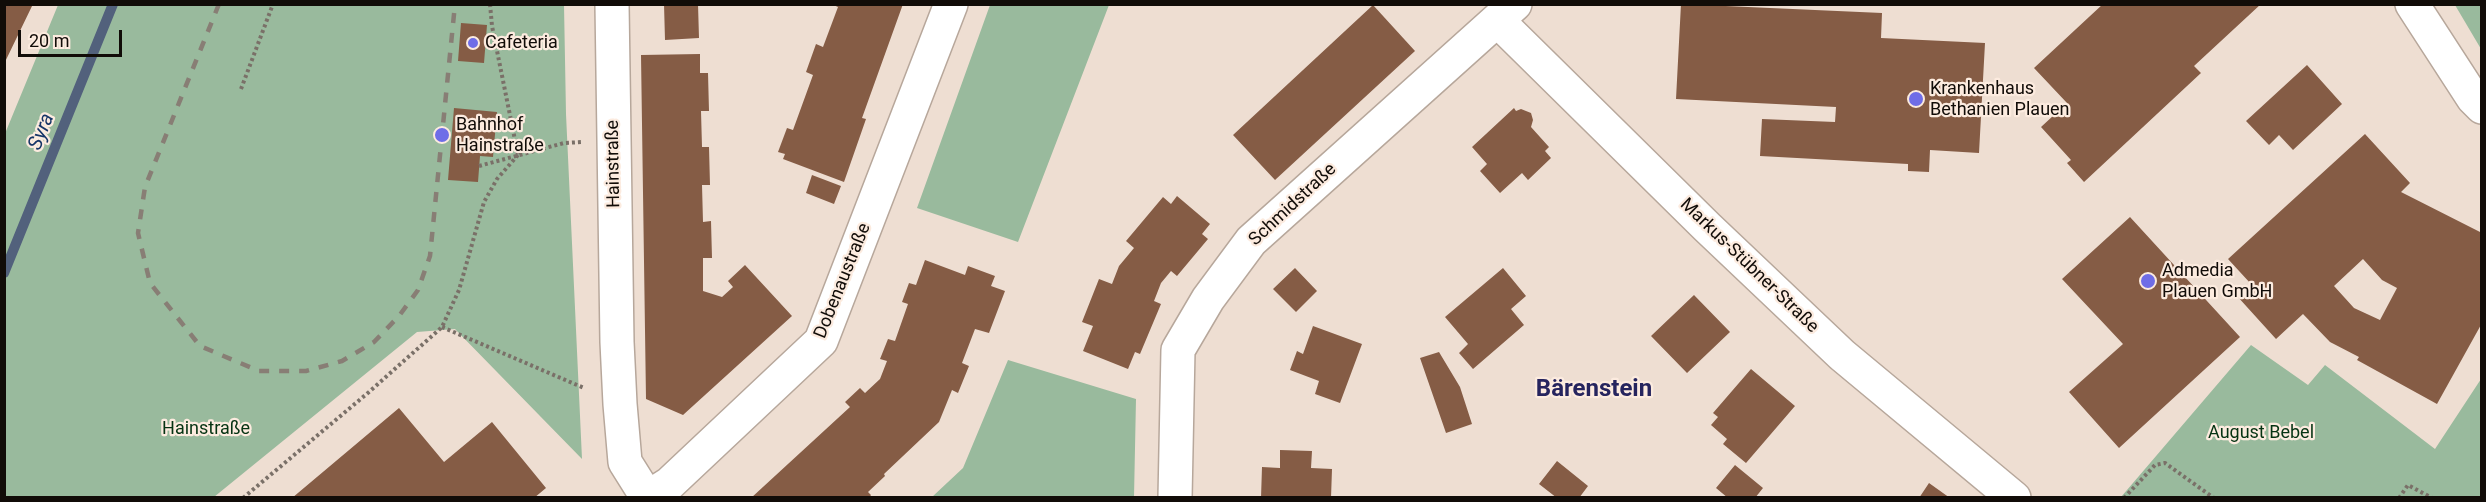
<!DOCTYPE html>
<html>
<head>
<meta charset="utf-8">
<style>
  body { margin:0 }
  #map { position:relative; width:2486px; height:502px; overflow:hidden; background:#eeded2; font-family:Roboto,sans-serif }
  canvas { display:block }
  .frame { position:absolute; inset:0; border:6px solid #110c08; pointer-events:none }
  .scale { position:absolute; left:18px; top:30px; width:104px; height:27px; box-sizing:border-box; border:3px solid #110c08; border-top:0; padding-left:8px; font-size:18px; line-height:21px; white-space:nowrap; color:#110c08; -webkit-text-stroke:4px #fcebdf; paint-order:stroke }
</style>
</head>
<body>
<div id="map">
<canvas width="2486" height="502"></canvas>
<div class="frame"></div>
<div class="scale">20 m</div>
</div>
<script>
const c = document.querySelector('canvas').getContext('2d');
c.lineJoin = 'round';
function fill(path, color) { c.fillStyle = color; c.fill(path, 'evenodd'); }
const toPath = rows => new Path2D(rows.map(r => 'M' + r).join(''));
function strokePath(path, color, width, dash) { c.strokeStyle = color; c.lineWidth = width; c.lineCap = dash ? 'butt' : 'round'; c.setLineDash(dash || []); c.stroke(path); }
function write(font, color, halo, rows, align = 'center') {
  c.font = font + ' Roboto,sans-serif'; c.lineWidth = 4.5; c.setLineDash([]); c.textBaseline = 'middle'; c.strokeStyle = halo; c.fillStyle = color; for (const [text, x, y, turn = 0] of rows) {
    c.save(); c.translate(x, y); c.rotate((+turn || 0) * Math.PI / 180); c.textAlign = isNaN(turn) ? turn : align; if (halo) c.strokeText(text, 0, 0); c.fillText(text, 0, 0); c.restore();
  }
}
const green = toPath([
  [58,5,564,5,566,114,582,459,455,329,417,332,214,497,5,497,4,136],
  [990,5,1109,5,1018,242,917,208],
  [2455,5,2481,5,2481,49],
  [2251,345,2308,385,2325,365,2435,449,2481,379,2481,497,2121,497],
  [1008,360,1136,399,1134,497,932,497,963,468]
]);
const stream = toPath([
  [4,273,113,4]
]);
const building = toPath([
  [4,4,33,4,4,64],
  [664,4,698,4,699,38,665,40],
  [831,4,903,4,862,118,866,119,844,182,783,159,785,154,778,152,787,128,793,130,813,75,806,72,816,44,823,47,838,7],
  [1681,4,1882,13,1881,38,1985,43,1979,153,1930,150,1929,172,1908,171,1908,164,1760,156,1762,119,1835,122,1836,107,1676,99],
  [2103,4,2261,4,2194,66,2201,73,2084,182,2067,163,2071,160,2041,127,2067,103,2034,68],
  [1373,5,1415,51,1275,180,1233,135],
  [461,23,487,25,484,63,458,61],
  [700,54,700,73,708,73,709,111,701,111,702,147,709,147,710,185,702,185,703,222,711,221,712,258,703,258,703,291,722,297,733,287,728,281,745,265,792,316,683,415,646,399,641,55],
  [2307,65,2342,104,2293,150,2279,135,2269,145,2246,121],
  [454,108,497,112,493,157,480,156,478,182,448,180],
  [1514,108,1516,111,1521,109,1531,113,1533,120,1531,127,1549,147,1545,151,1551,158,1528,180,1522,173,1500,193,1480,171,1487,164,1472,147],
  [2365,134,2410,183,2401,192,2482,233,2482,323,2437,404,2357,360,2359,357,2330,342,2303,314,2276,339,2237,296,2251,284,2228,259],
  [2363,259,2382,280,2397,288,2380,320,2354,308,2334,286],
  [812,175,841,186,834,204,806,193],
  [1177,196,1210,224,1202,234,1208,239,1177,276,1171,271,1161,283,1154,301,1161,304,1140,354,1135,352,1128,369,1083,351,1093,326,1082,322,1099,279,1112,284,1119,266,1134,248,1126,241,1163,197,1171,204],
  [2130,217,2240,337,2119,448,2069,392,2123,344,2062,279],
  [925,260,965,275,968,266,995,276,991,286,1005,291,989,333,975,329,962,363,969,366,958,393,952,390,939,422,884,474,885,476,868,492,871,495,869,498,751,498,850,407,845,402,860,388,865,393,880,379,887,361,880,359,888,339,895,341,908,304,902,302,909,283,916,285],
  [1295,268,1317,291,1296,312,1273,289],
  [1503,268,1526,296,1511,309,1524,325,1473,369,1459,353,1468,344,1445,317],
  [1694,295,1730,332,1687,373,1651,336],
  [1313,326,1362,344,1340,403,1315,394,1319,381,1290,370,1297,351,1303,354],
  [1439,352,1460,387,1472,424,1446,433,1420,358],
  [1751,369,1795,406,1746,463,1723,444,1727,439,1711,425,1718,417,1713,413],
  [399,408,444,462,492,422,546,488,534,498,292,498],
  [1280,450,1312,451,1311,468,1332,469,1331,498,1261,498,1262,467,1280,468],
  [1557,461,1588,486,1579,498,1557,498,1539,484],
  [1735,465,1763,488,1755,498,1728,498,1716,488],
  [1929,483,1950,498,1919,498]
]);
const path = toPath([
  [490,4,492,26,518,155],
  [241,89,273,4],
  [479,166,564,143,582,142],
  [442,327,584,388],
  [243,498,369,392,442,327,459,290,484,202,497,179,518,155],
  [2124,498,2155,465,2165,463,2214,498],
  [2399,498,2408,485,2432,498]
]);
const minor = toPath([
  [612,4,617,342,620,404,625,462,647,497],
  [2412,4,2473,98,2482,107],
  [1498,21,1707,227,1842,355,2014,498],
  [647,498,669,484,821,341,951,4],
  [1175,498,1178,350,1208,299,1251,241,1515,4]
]);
const rail = toPath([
  [219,4,145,187,138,233,150,283,200,346,259,371,306,371,342,361,374,342,399,316,418,290,430,256,455,4]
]);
const markers = [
  [473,43,6,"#6f6de7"],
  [1916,99,8,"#6f6de7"],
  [442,135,8,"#6f6de7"],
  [2148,281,8,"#6f6de7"]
];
const poiNames = [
  ["Cafeteria",485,43],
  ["Krankenhaus",1930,89],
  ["Bethanien Plauen",1930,110],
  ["Bahnhof",456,125],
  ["Hainstraße",456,146],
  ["Admedia",2162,271],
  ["Plauen GmbH",2162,292]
];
const streetNames = [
  ["Hainstraße",614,164,-91],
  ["Schmidstraße",1293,205,-43],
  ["Markus-Stübner-Straße",1749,266,44],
  ["Dobenaustraße",843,281,-68]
];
const parkNames = [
  ["Hainstraße",206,429],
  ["August Bebel",2261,433]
];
const waterNames = [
  ["Syra",42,132,-68]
];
const districtNames = [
  ["Bärenstein",1594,390]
];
fill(green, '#99ba9d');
strokePath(stream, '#52617c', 10);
fill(building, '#855c45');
strokePath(minor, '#b7a79b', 36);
strokePath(path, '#7a7068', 4, [3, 3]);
strokePath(minor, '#fff', 33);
strokePath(rail, '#887e75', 4.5, [10, 10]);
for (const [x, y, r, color] of markers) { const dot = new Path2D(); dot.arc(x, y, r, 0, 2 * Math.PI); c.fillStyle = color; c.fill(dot); strokePath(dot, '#fcebdf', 2); }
write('18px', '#110c08', '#fcebdf', poiNames, 'left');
write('18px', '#110c08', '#fcebdf', streetNames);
write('18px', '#053312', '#fcebdf', parkNames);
write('italic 20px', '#163567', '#fcebdf', waterNames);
write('bold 24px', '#26245e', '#fcebdf', districtNames);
</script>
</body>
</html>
